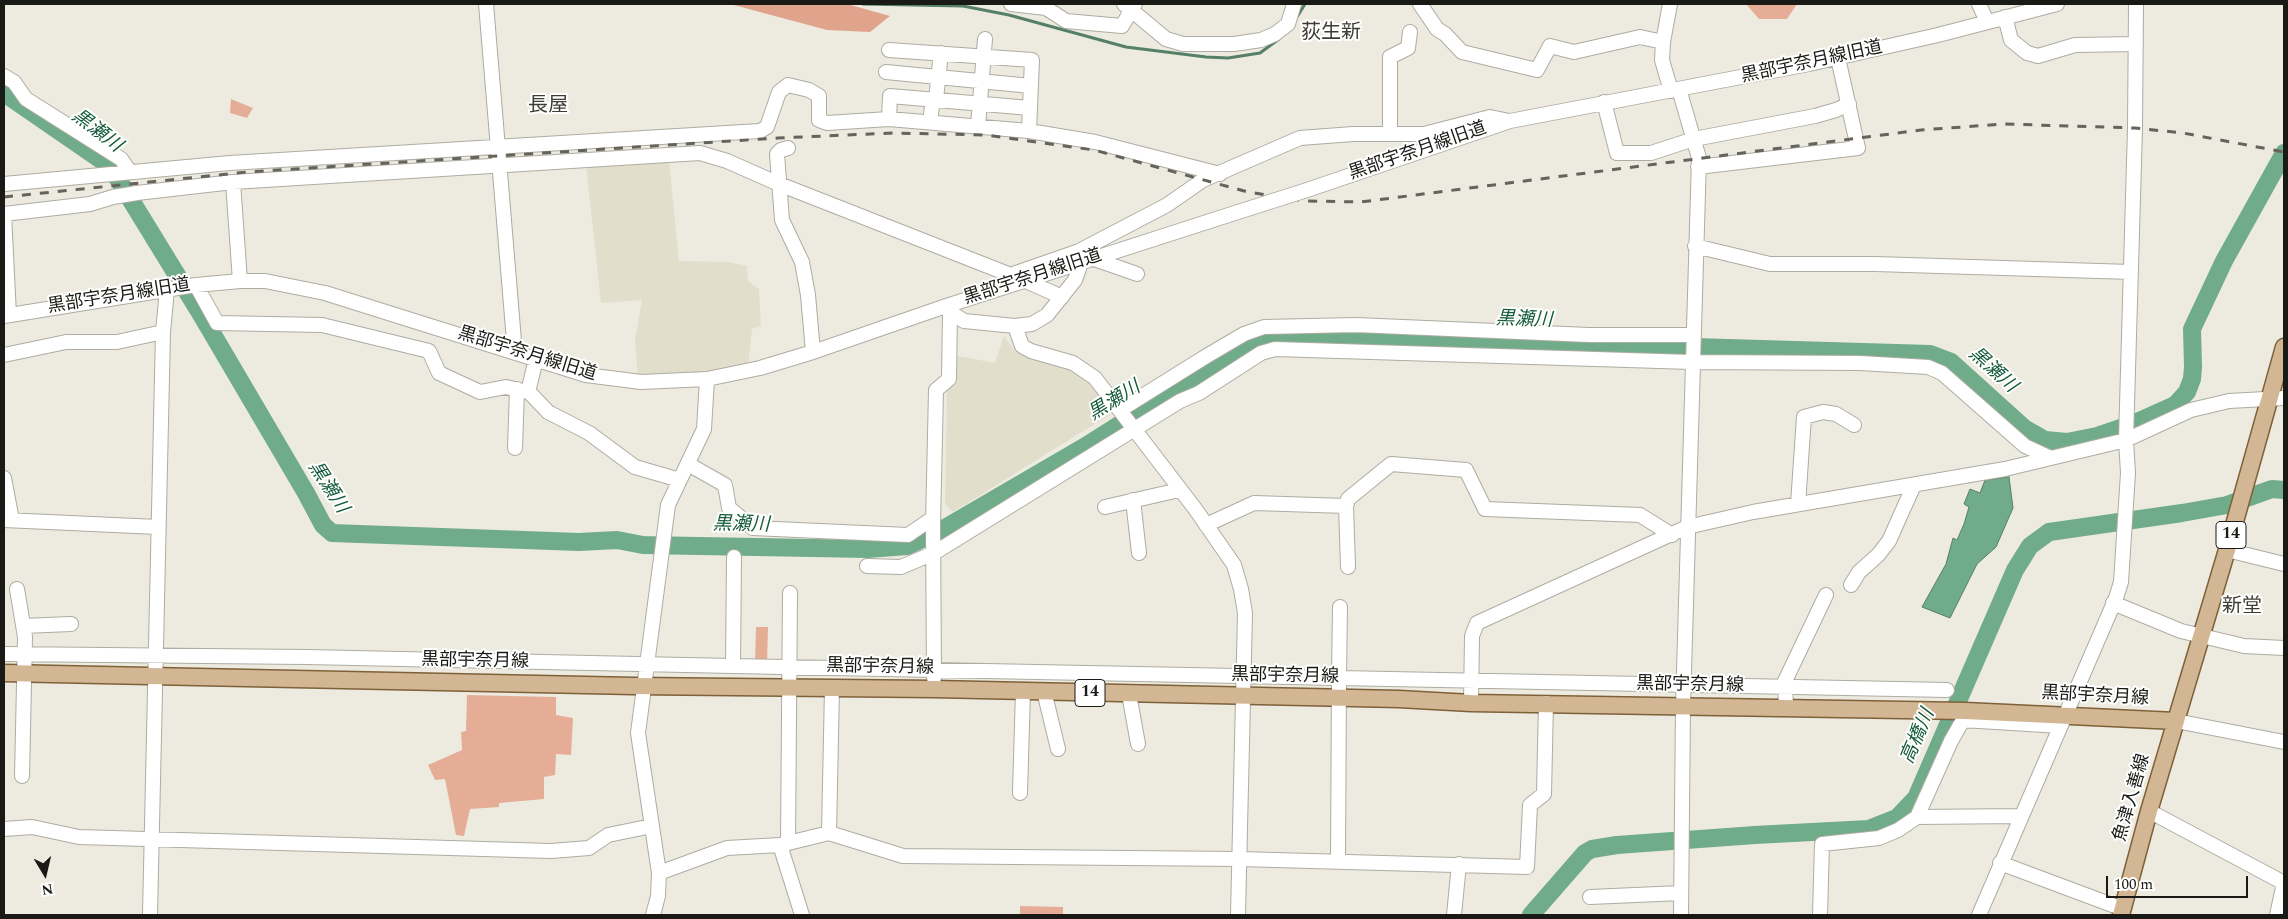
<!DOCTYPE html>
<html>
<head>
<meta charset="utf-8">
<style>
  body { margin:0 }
  #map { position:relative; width:2288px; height:919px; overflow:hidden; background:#edebe0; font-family:Spectral,serif }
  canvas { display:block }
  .frame { position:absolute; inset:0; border:5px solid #191915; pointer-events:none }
  .north { position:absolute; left:20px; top:849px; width:50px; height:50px; -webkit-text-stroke:4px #fff; paint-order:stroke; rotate:171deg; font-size:14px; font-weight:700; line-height:20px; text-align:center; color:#191915 }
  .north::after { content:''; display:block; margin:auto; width:18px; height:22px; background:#191915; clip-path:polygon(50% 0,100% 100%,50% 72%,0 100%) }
  .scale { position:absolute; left:2106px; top:876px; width:142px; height:22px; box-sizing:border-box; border:2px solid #191915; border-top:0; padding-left:6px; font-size:15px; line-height:18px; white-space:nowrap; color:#191915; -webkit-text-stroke:4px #fff; paint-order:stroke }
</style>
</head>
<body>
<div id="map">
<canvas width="2288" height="919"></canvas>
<div class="frame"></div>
<div class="north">N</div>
<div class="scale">100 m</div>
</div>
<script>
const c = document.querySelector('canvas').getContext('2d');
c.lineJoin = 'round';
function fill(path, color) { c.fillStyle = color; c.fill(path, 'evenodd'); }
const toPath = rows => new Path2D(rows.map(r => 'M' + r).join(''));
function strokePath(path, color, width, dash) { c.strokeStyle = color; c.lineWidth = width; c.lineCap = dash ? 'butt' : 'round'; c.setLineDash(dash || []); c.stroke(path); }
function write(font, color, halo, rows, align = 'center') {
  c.font = font + ' Spectral,"Noto Sans JP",serif'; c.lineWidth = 4; c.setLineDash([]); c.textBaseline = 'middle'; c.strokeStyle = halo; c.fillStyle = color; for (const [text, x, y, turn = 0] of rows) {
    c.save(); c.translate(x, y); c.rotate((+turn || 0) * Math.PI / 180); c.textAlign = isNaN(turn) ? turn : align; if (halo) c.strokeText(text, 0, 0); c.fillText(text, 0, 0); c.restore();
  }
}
const built = toPath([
  [669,160,679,261,728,262,747,266,748,281,759,289,761,326,752,329,748,365,712,373,638,377,635,340,642,300,601,303,586,166],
  [1004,336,1016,352,1075,370,1092,384,1114,412,953,512,945,504,947,390,953,355,995,363]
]);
const green = toPath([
  [1746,4,1797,4,1787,19,1759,19],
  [231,99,253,108,247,118,230,113],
  [756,627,768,627,767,663,755,662],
  [467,695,556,697,556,715,573,718,571,755,556,754,555,775,544,777,544,799,499,803,499,807,470,809,464,836,456,835,445,779,435,780,428,765,462,750,461,732,466,731],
  [1020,906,1063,907,1063,915,1020,915]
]);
const forest = toPath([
  [730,4,847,4,890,16,870,32,827,30]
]);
const water = toPath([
  [2009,477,2013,508,1996,547,1977,564,1950,618,1922,607,1946,564,1953,538,1957,540,1964,524,1969,507,1964,504,1970,489,1980,493,1985,480,2009,477]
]);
const stream = toPath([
  [863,4,963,6,1009,15,1126,47,1206,57,1228,58,1260,53,1279,39],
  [1297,17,1305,4]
]);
const river = toPath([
  [4,93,110,166,202,316,306,493,323,525,332,533,579,542,617,540,643,545,868,549,907,546,945,528,1084,447,1250,342,1289,335,1930,354,1951,362,2024,428,2045,440,2067,442,2097,436,2135,423,2175,405,2187,392,2192,379,2193,367,2192,329,2224,261,2284,153],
  [1531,915,1585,853,1592,849,1617,845,1755,835,1869,829,1897,818,1916,798,2015,570,2030,546,2049,532,2182,513,2227,505,2272,489,2284,490]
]);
const minor = toPath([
  [486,4,515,353],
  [1011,4,1046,8,1066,21,1122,26,1135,4],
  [1124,4,1166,39,1183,44,1234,44,1261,40,1275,34,1288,24,1294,4],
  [1420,4,1437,29,1445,34,1462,52,1537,70,1550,46,1574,52,1640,37,1663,42],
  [1670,4,1663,42,1662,60,1671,91],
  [1979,4,1987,22],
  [2005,17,2011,40,2027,53,2038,56,2075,45,2136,44],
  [889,50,1032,60,1029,131],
  [886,72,1031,86],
  [4,76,14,82,26,99,121,159,130,172],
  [1679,89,1699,158,1683,706,1681,915],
  [1604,102,1617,153,1651,153,1694,139,1815,116,1836,110,1849,104],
  [889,119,890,96,1030,108],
  [930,122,932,106,936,99,941,53],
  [978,126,985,39],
  [1390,134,1390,57,1408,48,1410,32],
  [788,148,781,150,777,154,782,220,802,262,808,295,813,352],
  [1698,167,1858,148,1838,58],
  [233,182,240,281],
  [4,184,230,163,760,131,767,127,779,92,788,85,809,90,819,96,819,120,827,123,889,119,1029,131,1095,142,1220,174],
  [1307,190,1510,121,1809,64,1938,35,2057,4],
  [1695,246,1770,264,1875,264,2131,272],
  [1094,259,1137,274],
  [1010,275,1079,251,1167,205,1203,180,1300,138,1353,134,1424,134,1490,117,1509,121],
  [196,285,217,323,322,325,429,351,439,373,480,392,506,387,528,392,536,359],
  [946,306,950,312,964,321,1015,326,1022,346,1031,351,1073,363,1095,378,1196,510,1234,565,1241,589,1245,613,1238,915],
  [9,315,4,214,90,204,113,197,137,193,233,182,700,153,727,161,779,184,1026,281,1062,297],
  [4,316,196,285,240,281,265,281,325,293,586,375,641,382,707,379,760,368,813,352,946,306,1238,212],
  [1015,326,1032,324,1047,315,1075,280,1081,263],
  [4,355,66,342,117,342,163,332],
  [528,391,548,412,589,433,635,467,680,480],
  [1120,410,1205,357,1244,334,1264,327,1356,325,1589,335,1692,335],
  [515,448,517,389],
  [688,464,725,485,729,508,753,528,908,535,933,518],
  [4,478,12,520],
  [1133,500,1139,553],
  [1798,504,1804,417,1823,412,1836,414,1854,425],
  [1105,507,1179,490],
  [4,520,158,527],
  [1206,525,1254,503,1346,506],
  [2227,550,2284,564],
  [734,557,733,666,1339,678,1338,861],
  [867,566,901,567,934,553,1180,401,1199,393,1261,353,1275,349,1691,362,1860,363,1928,367,1942,373,2025,446,2051,458],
  [1348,567,1346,506,1348,499,1391,464,1466,470,1485,509,1640,515,1672,535],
  [1851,585,1859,572,1878,555,1889,541,1914,485],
  [17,589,25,637,22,776],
  [2113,603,2181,631,2244,646,2284,648],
  [1340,607,1339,678,1947,690],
  [23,626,71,624],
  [4,654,306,657,733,666],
  [934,678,933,525,936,390,949,379,950,312],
  [1044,691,1058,749],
  [1129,694,1138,744],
  [1471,703,1472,636,1477,623,1687,527,1753,512,2005,469,2126,440,2191,410,2229,401,2284,398],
  [1786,708,1785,681,1826,595],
  [2176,721,2284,742],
  [1020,793,1023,691],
  [2149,811,2284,883],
  [1917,817,1951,741,1963,720,2060,726],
  [4,829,32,827,79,837,551,851,589,848,608,835,652,826],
  [829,833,832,688],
  [788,843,790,593],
  [780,845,802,915],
  [2000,863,2123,909],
  [659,873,727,848,780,845,829,833,903,856,1239,859,1527,867,1530,805,1544,794,1546,703],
  [1590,897,1681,893],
  [150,915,163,332,167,289],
  [653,915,658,896,659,873,638,733,668,505,704,429,707,379],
  [1454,915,1459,864],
  [1820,915,1822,844,1879,838,1898,830,1917,817,2020,816],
  [1979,915,2116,598,2121,582,2128,473,2126,440,2135,128,2136,4],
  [2277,915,2284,883]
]);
const major = toPath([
  [4,673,634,686,934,689,1399,699,1471,703,1965,711,2176,721],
  [2121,915,2149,811,2227,550,2284,347]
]);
const rail = toPath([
  [4,197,247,172,778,138,893,133,986,135,1094,150,1248,192,1306,201,1361,202,1921,130,2004,124,2135,128,2183,133,2284,152]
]);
const minorBridge = toPath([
  [1238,212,1307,190]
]);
const shields = [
  [2231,535,30],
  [1090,693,30]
];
const shieldNames = [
  ["14",2231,535],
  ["14",1090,693]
];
const streetNames = [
  ["黒部宇奈月線旧道",1812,63,-12],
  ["黒部宇奈月線旧道",1418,152,-19],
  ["黒部宇奈月線旧道",1033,278,-18],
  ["黒部宇奈月線旧道",119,297,-9],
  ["黒部宇奈月線旧道",527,355,17],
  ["黒部宇奈月線",475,662,1],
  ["黒部宇奈月線",880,668,1],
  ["黒部宇奈月線",1285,677,1],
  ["黒部宇奈月線",1690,686,1],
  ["黒部宇奈月線",2095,697,3],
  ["魚津入善線",2133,798,-74]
];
const waterNames = [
  ["黒瀬川",96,132,37],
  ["黒瀬川",1524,321,2],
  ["黒瀬川",1992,371,42],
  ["黒瀬川",1115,402,-32],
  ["黒瀬川",327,488,57],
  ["黒瀬川",741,526,1],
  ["高橋川",1919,737,-67]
];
const quarterNames = [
  ["荻生新",1331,34],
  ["長屋",548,107],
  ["新堂",2242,608]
];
fill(built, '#e1decc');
fill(green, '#e5ad96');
fill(forest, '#e0a48c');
fill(water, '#70ab8a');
strokePath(water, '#567f67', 1);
strokePath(stream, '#567f67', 3);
strokePath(river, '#70ab8a', 18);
strokePath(minor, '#aeaca2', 16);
strokePath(major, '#7e6039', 19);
strokePath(minor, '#fff', 14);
strokePath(major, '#d3b794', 16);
strokePath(rail, '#64635c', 3, [9, 9]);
strokePath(minorBridge, '#aeaca2', 16, []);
strokePath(minorBridge, '#fff', 14);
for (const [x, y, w] of shields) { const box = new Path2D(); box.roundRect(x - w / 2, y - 13.5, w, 27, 4); c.fillStyle = '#fff'; c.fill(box); strokePath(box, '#191915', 1); }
write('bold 16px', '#191915', null, shieldNames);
write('18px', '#191915', '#fff', streetNames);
write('italic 19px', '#155b3c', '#fff', waterNames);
write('20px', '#3e3d34', '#fff', quarterNames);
</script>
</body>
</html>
